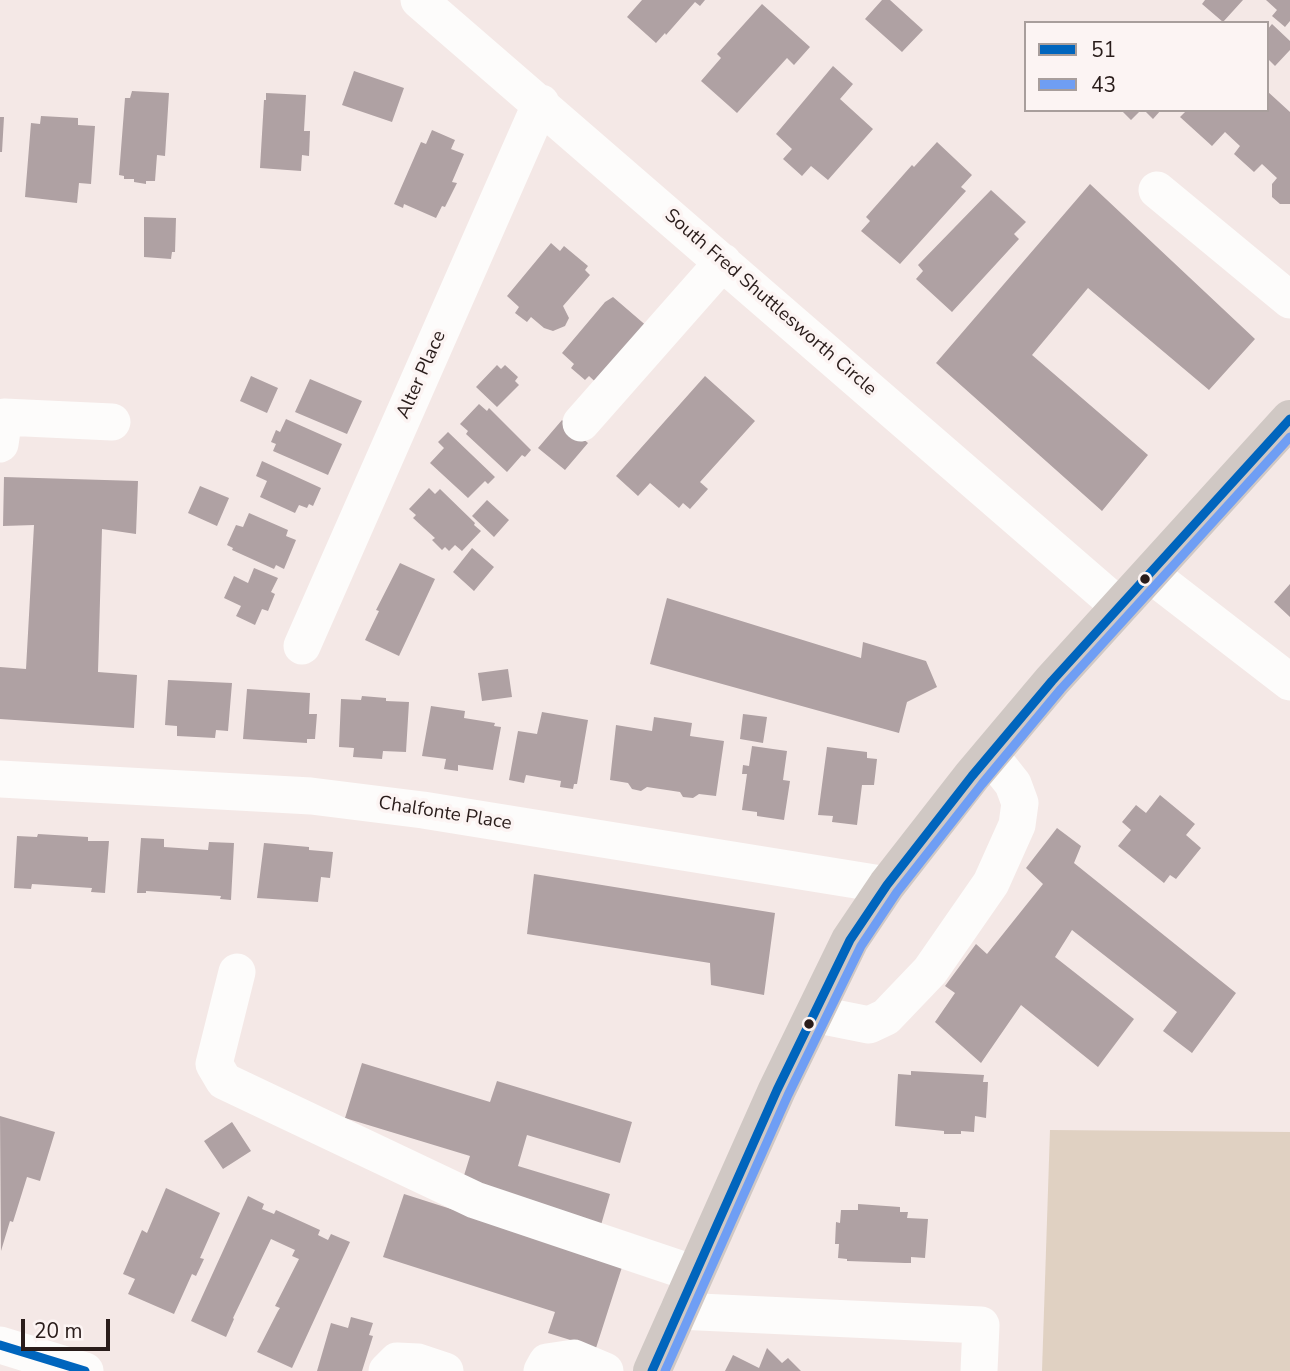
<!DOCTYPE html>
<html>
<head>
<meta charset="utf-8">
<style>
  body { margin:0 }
  #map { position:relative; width:1290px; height:1371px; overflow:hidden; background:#f4e8e6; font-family:"Nunito Sans",sans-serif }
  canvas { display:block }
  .legend { position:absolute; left:1024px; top:21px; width:245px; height:91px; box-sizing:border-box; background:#fcf4f3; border:2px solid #a89e9c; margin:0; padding:9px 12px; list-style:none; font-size:21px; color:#291c1a }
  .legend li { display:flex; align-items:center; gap:14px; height:35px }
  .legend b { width:35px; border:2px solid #a89e9c }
  .scale { position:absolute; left:21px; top:1319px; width:89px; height:32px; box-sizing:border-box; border:4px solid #291c1a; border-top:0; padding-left:9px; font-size:21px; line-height:24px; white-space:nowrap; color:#291c1a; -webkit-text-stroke:5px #fcf4f3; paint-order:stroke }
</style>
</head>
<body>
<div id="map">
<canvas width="1290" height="1371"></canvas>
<ul class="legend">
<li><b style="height:9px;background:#0065bd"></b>51</li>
<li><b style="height:9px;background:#6f9ef4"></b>43</li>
</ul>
<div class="scale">20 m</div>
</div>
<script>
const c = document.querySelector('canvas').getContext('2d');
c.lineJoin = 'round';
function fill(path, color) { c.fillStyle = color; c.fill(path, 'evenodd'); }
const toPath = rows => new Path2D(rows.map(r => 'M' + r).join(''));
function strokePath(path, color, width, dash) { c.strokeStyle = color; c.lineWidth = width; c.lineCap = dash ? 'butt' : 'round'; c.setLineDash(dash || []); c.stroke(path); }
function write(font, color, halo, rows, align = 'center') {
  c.font = font + ' "Nunito Sans",sans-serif'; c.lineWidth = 7; c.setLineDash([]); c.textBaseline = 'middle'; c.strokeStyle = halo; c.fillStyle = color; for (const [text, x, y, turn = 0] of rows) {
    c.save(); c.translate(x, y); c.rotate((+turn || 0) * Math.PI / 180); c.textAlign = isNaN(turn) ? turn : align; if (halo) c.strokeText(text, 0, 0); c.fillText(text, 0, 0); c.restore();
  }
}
const green = toPath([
  [1050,1130,1290,1132,1290,1371,1042,1371]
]);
const building = toPath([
  [642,0,705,0,700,6,695,2,666,35,665,33,656,43,627,17],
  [882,0,890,0,923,30,902,52,865,19],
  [1205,0,1243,0,1223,22,1202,4],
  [1266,0,1290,0,1290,21,1285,27,1272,16,1277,10],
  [762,4,810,47,794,65,787,58,737,113,701,81,721,58,717,54],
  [1272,24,1290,41,1290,50,1275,66,1267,58,1267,30],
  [833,66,853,84,840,99,873,129,828,180,811,166,802,176,783,159,792,149,776,134],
  [354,71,404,88,392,122,342,105],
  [132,91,169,93,165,156,157,155,155,181,146,181,146,184,134,182,134,179,124,179,124,176,119,175,125,98,130,98],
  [1267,91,1290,112,1290,204,1280,204,1272,197,1272,184,1277,178,1262,164,1254,172,1234,154,1240,146,1225,132,1212,146,1180,117,1187,110,1267,110],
  [266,93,306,95,304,131,310,131,309,156,302,155,301,171,260,168,264,100,266,100],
  [1121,110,1141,110,1131,120],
  [1144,110,1161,110,1153,119],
  [41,116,78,118,78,125,95,126,91,184,79,183,77,203,25,197,31,123,40,124],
  [0,117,4,117,2,152,0,152],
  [432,130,455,140,451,149,464,154,452,182,457,183,445,207,442,206,436,218,404,204,403,208,394,204,421,142,426,144],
  [937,142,972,175,961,187,966,191,900,264,861,231,870,221,866,217,912,165,914,167],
  [1090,184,1255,339,1209,390,1088,288,1032,355,1148,455,1102,511,936,363],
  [991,190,1026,222,1014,234,1019,239,952,312,916,279,923,271,918,265],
  [144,217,176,218,175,252,172,252,171,259,144,257],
  [551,243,560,251,564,246,588,266,585,270,590,275,563,306,569,318,565,326,553,331,544,328,531,317,527,322,515,313,519,307,507,296],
  [613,297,649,328,602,388,589,376,585,380,571,368,574,364,562,353,605,302],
  [497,365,501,369,505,365,518,377,515,381,519,385,497,407,476,387],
  [251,376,278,388,267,413,240,401],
  [705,376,755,421,700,482,708,489,690,509,683,503,679,508,650,483,638,496,616,476],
  [310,379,362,401,347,434,295,412],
  [479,404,487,411,489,408,531,450,525,457,522,455,507,472,466,434,468,431,460,424],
  [286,419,342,444,328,475,273,451,276,444,271,442,276,430,280,432],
  [562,420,588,443,565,470,538,448],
  [448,432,495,477,488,484,485,481,468,498,430,463,444,448,438,442],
  [262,461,321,488,313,506,309,504,307,508,299,505,295,513,260,497,267,481,256,476],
  [4,477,138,481,136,534,102,529,98,672,137,675,134,728,0,719,0,667,26,669,34,525,3,526],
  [200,486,229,498,217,526,188,513],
  [429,488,435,494,440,489,475,523,474,525,481,531,462,551,455,545,449,551,445,547,442,550,432,540,435,538,413,518,416,515,409,509],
  [487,500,509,520,494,537,472,516],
  [249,513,288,530,286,536,296,540,284,569,276,565,274,569,232,550,233,548,227,545,236,525,243,527],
  [472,548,494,567,474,591,453,572],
  [400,563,435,579,399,656,365,640,379,611,376,610],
  [254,568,278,578,271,592,275,594,268,611,262,609,255,625,236,616,241,606,224,598,234,576,248,583],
  [1290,584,1290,617,1274,602],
  [667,598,861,658,863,642,926,661,937,687,907,702,899,733,650,664],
  [508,669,512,697,482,701,478,673],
  [168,680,232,683,228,731,216,730,215,738,177,736,177,726,165,725],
  [247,689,310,693,309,714,317,714,315,739,307,739,307,743,243,739],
  [362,696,386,698,386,701,409,702,406,752,383,751,382,759,353,757,354,748,339,747,341,699,361,700],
  [431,706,465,711,464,718,495,723,494,726,501,727,493,770,458,765,458,771,444,769,446,759,422,756],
  [542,712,588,720,577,784,574,784,573,789,560,787,561,781,526,775,524,783,509,780,518,731,537,734],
  [743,714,767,717,763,743,740,739],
  [654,717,692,723,690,736,724,741,716,796,699,794,693,798,683,797,680,792,647,787,641,791,632,789,628,783,610,780,616,725,652,731],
  [752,746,787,751,783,780,790,781,784,820,757,816,757,812,742,810,747,774,742,774,743,765,749,766],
  [827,747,867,752,867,758,877,759,874,785,862,785,857,825,832,822,833,816,818,815],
  [1160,795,1195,824,1186,835,1201,848,1176,879,1170,875,1164,883,1118,846,1131,830,1122,822,1136,805,1146,813],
  [1057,828,1081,846,1074,863,1236,993,1192,1053,1163,1031,1177,1012,1072,930,1055,957,1134,1019,1098,1067,1021,1005,981,1063,935,1022,955,993,945,986,976,944,987,954,1043,884,1026,868],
  [38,834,88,837,88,841,109,841,105,893,91,892,92,888,32,884,31,889,14,888,17,836,37,837],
  [141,838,164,839,164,847,208,850,209,842,234,843,231,900,220,899,221,896,146,891,146,893,137,893],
  [264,843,309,847,309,850,333,852,330,878,321,877,318,902,257,898],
  [534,874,775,913,764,995,711,985,710,963,527,934],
  [362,1063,490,1102,497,1081,632,1122,620,1163,527,1135,518,1166,610,1194,601,1225,462,1182,470,1156,345,1118],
  [911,1071,984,1075,983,1082,988,1082,986,1118,975,1116,974,1132,961,1131,961,1134,944,1134,944,1131,895,1126,898,1074,911,1075],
  [0,1116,55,1132,40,1181,27,1177,13,1222,10,1221,1,1251],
  [232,1122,251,1151,223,1169,204,1141],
  [166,1188,220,1213,200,1258,204,1259,196,1276,192,1274,174,1314,128,1294,135,1279,123,1274,142,1230,147,1233],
  [404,1194,623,1264,596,1348,548,1333,555,1312,383,1257],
  [248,1196,264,1204,262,1209,274,1214,276,1210,320,1230,318,1235,328,1240,331,1234,350,1242,292,1368,257,1352,278,1311,280,1308,275,1306,299,1259,292,1256,295,1250,271,1239,233,1318,234,1319,226,1337,191,1321],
  [858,1204,900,1207,900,1212,908,1212,907,1218,928,1219,925,1258,911,1257,911,1263,905,1263,847,1261,847,1259,838,1258,839,1244,835,1244,836,1222,840,1223,841,1210,858,1210],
  [351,1317,373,1323,369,1335,373,1336,362,1371,317,1371,331,1323,348,1328],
  [767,1348,782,1363,788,1358,801,1371,725,1371,733,1355,759,1368]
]);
const minor = toPath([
  [419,0,1120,607],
  [1157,190,1290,300],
  [581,423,723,262],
  [0,444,4,417,112,422],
  [1150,574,1290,682],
  [302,646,541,103],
  [0,779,311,796,423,810,887,885],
  [237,972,214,1064,224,1081,475,1200,695,1274],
  [814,1014,869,1025,886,1017,930,971,991,883,1017,825,1020,803,1013,784,990,755],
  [678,1311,981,1325,979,1371],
  [0,1345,85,1371],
  [387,1371,397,1361,418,1362,445,1371],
  [542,1371,547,1362,574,1358,605,1371]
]);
const major = toPath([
  [652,1371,777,1090,850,940,887,885,972,776,1052,681,1290,419]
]);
const bus1 = toPath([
  [0,1345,85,1371],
  [652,1371,777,1090,850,940,887,885,972,776,1052,681,1290,419]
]);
const bus2 = toPath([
  [665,1371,788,1095,861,946,897,892,982,784,1061,689,1290,437]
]);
const markers = [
  [1145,579,6,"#291c1a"],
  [809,1024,6,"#291c1a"]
];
const streetNames = [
  ["South Fred Shuttlesworth Circle",770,303,41],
  ["Alter Place",422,375,-66],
  ["Chalfonte Place",445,814,9]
];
fill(green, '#e0d1c2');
fill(building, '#afa1a3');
strokePath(minor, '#fdfcfb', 37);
strokePath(major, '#d0c8c4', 38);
strokePath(bus1, '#0065bd', 9);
strokePath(bus2, '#6f9ef4', 9);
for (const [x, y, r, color] of markers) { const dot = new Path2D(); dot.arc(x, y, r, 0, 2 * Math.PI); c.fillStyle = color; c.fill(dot); strokePath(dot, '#fcf4f3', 2.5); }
write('19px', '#291c1a', '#fcf4f3', streetNames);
</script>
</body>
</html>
